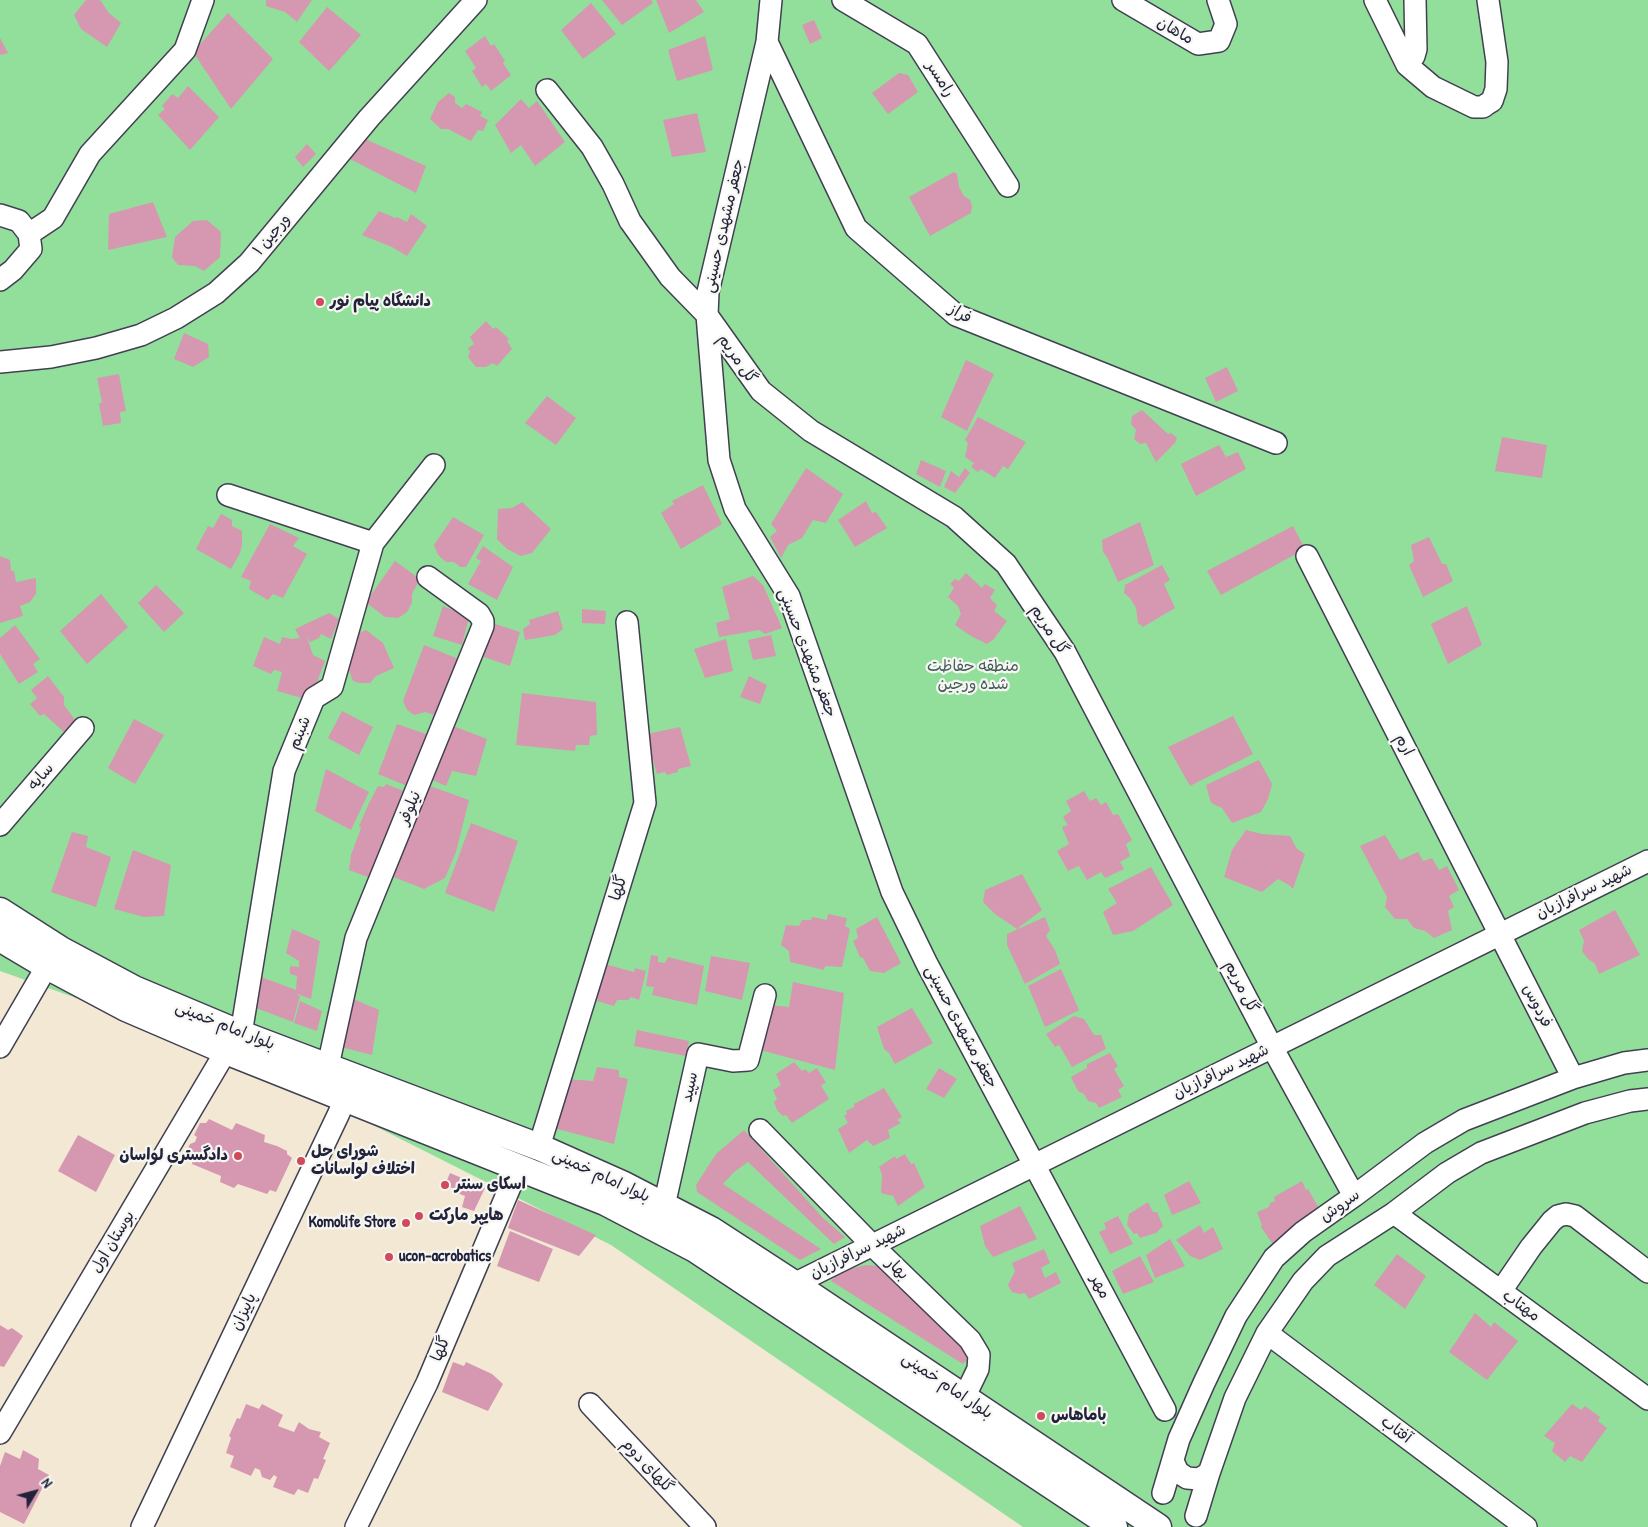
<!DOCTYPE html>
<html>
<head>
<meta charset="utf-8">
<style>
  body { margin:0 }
  #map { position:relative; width:1648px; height:1527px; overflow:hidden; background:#f3e8d4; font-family:"Patrick Hand",sans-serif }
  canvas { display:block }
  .north { position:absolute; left:10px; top:1467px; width:50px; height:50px; -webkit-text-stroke:4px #f6f6f2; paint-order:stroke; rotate:53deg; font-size:14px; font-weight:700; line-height:20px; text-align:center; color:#22223b }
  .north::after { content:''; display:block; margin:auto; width:18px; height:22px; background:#22223b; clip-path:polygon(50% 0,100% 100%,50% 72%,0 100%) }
</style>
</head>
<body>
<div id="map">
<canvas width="1648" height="1527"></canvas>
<div class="north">N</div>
</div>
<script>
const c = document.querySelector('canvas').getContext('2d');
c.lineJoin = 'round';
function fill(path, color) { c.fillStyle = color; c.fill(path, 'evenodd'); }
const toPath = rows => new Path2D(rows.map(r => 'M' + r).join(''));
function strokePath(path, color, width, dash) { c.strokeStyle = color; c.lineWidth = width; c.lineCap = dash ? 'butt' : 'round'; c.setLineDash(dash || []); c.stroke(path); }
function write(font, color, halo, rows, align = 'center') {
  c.font = font + ' "Patrick Hand","Playpen Sans Arabic",sans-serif'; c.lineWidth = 4.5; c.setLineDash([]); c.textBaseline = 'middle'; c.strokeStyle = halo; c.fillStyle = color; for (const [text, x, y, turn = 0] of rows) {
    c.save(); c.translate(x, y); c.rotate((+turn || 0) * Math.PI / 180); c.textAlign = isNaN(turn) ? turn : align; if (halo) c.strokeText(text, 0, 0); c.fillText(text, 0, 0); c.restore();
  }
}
const green = toPath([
  [0,0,1648,0,1648,1527,1023,1527,611,1245,226,1051,0,971]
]);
const building = toPath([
  [86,0,100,0,109,13,121,23,107,47,81,29,74,15],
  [266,0,312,0,297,22,285,12,266,6],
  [602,0,651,0,653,3,622,25],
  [656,0,696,0,704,12,669,33],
  [591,3,616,34,583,59,561,30],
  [327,7,361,35,329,71,299,42],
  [228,13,273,59,231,109,193,52],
  [814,20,822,38,810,44,802,25],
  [485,36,491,46,494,44,505,61,503,63,511,75,491,91,486,84,482,87,472,71,476,68,465,51],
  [705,36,713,70,677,81,668,50],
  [0,38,8,53,0,55],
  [899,73,908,75,918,92,888,114,872,93],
  [188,86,219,117,190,150,158,115,165,109,162,106,172,94,178,98],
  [449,93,455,97,455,103,462,108,466,104,482,112,480,116,488,120,483,131,478,130,471,141,448,129,441,129,430,119,438,102],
  [521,99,529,108,537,101,565,142,535,166,521,145,511,153,495,125],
  [697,113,706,152,672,157,663,120],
  [365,139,426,166,416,193,350,159],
  [307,144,316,154,303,167,295,157],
  [954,172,957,174,959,187,964,196,970,200,972,206,971,213,930,236,909,197],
  [153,202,167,237,108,250,109,214],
  [379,211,395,218,397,217,407,222,411,214,427,226,407,256,392,247,362,235],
  [207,220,221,232,220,257,204,271,195,266,178,265,172,257,175,237,193,221],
  [486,321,493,329,496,327,509,339,507,341,512,349,497,366,493,363,486,367,476,367,468,357,470,352,468,348,474,344,470,337],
  [184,333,208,344,209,357,193,367,174,359],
  [966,360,994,374,967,431,941,417],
  [1227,367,1238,391,1216,402,1205,378],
  [119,374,126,411,120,412,121,423,103,426,99,404,102,402,97,378],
  [547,396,576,418,556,445,525,423],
  [1142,410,1168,434,1171,433,1177,438,1175,443,1156,462,1146,443,1140,444,1134,439,1136,430,1131,424,1132,416],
  [978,417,1026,442,1008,469,1003,466,995,478,981,469,978,472,971,467,974,463,965,457,968,443,965,440],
  [1502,437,1547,445,1542,478,1495,471],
  [1219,445,1226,457,1238,452,1246,469,1196,496,1181,464],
  [921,460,946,471,940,487,916,474],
  [806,468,843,494,826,523,813,520,802,538,788,545,781,558,770,537,777,531,771,524],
  [965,468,970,473,955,493,944,487,951,471,959,477],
  [703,485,722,524,681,549,661,513,674,504,672,501],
  [866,501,872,513,876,512,887,528,855,547,838,520],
  [522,502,551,529,532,553,521,556,507,549,497,539,498,509,512,508],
  [221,514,232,520,232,526,242,531,242,545,240,553,231,569,196,549,208,526,213,528],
  [453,517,484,535,466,567,460,567,454,562,446,562,438,555,434,545],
  [1140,522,1154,565,1118,582,1108,559,1103,552,1102,540],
  [270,524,299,538,293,546,307,554,283,598,273,594,268,600,249,589,251,581,241,577],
  [1293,526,1305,549,1221,595,1207,571],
  [1429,537,1442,564,1446,564,1453,581,1423,597,1409,565,1414,561,1411,545],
  [483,546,513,567,497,600,468,584,481,561,476,558],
  [0,556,10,560,11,571,14,571,16,582,36,578,36,594,30,602,20,606,23,616,0,623],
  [395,561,420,579,412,594,412,603,407,612,398,618,385,617,368,604,368,599],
  [1162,565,1170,580,1164,584,1175,608,1143,627,1138,623,1136,608,1130,598,1124,593,1125,585],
  [966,573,982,588,985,584,995,590,990,598,997,605,994,611,1007,621,994,639,987,644,971,636,955,625,961,614,958,606,948,597,954,588,950,584,955,579,959,581],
  [753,576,763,585,782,628,765,634,759,630,719,637,716,623,730,619,722,587],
  [156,585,184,613,164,632,138,603],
  [101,594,128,627,87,664,60,631],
  [443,606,469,617,462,645,433,636],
  [1467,606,1482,645,1448,664,1431,624],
  [582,609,606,611,605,624,582,623],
  [558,611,563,629,555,635,525,640,523,629,530,624,529,620],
  [329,613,339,619,331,639,321,634,319,638,310,642,307,637,313,655,325,661,317,682,305,699,277,691,282,672,274,670,271,674,253,666,264,637,280,644,282,637,292,639,300,638,295,629],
  [492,623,520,632,510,666,481,656],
  [15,625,40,659,33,664,38,672,19,684,0,654,0,638],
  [366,630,383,643,394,668,376,676,370,683,359,683,353,681,347,664,355,635],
  [771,635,776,656,753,660,748,640],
  [726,639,733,671,705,678,694,649],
  [424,645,461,660,438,716,425,712,414,715,407,710,403,701],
  [48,676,64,697,64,705,75,720,64,732,44,714,40,716,30,704,37,698,31,690],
  [749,676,767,685,760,704,740,697],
  [522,693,596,702,597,735,590,736,589,745,576,745,575,751,516,745],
  [342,711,373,727,359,755,328,738],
  [1233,716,1253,754,1190,786,1168,747],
  [134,719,164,735,135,784,108,768],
  [397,724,432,736,412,788,378,774],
  [448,724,487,739,476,776,452,771,446,786,428,778],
  [680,727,691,766,678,769,678,772,667,775,665,772,657,774,651,753,645,754,642,735],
  [1259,760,1272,784,1268,799,1261,812,1232,823,1222,808,1211,803,1206,785],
  [326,769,369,792,351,830,315,811],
  [386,784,406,792,373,879,349,870,351,855,361,828,359,826,369,803,378,786,384,787],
  [430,786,469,800,456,852,445,878,424,889,391,876,418,803],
  [1084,791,1090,801,1096,798,1101,805,1106,802,1113,815,1118,814,1132,840,1126,844,1130,856,1120,862,1124,869,1105,878,1101,872,1087,880,1079,866,1068,871,1057,851,1069,844,1062,827,1068,825,1063,817,1071,811,1066,801],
  [471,823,518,841,494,912,445,893],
  [1246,830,1262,834,1290,836,1297,849,1305,854,1293,889,1289,885,1278,879,1262,892,1224,877,1232,850],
  [72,832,88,836,86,847,111,857,96,907,51,892],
  [1385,835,1400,860,1418,852,1423,861,1432,858,1439,870,1447,866,1459,890,1449,896,1454,907,1448,911,1452,930,1434,938,1425,931,1414,928,1407,919,1395,919,1385,907,1387,897,1360,846],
  [133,850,171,865,164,916,144,917,114,909],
  [1151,867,1173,905,1133,931,1113,935,1103,912,1117,903,1108,889],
  [1022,874,1042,910,1017,929,995,914,983,902,985,890],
  [1615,910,1640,955,1599,974,1595,964,1588,959,1582,951,1584,941,1579,930],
  [828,914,847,918,845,926,850,929,842,967,825,966,824,970,790,962,789,951,781,945,786,925,799,926,802,920,811,920,812,917,827,920],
  [877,917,901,963,884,973,870,971,863,958,860,957,853,941,858,938,856,929],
  [1045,917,1050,930,1046,936,1055,950,1060,964,1025,984,1007,945,1007,934],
  [292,929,320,941,311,999,295,993,300,996,293,1022,248,1005,253,974,296,990,297,976,290,974,290,966,299,967,299,961,286,953],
  [651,955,658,956,658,962,665,963,668,957,704,966,697,1005,652,995,654,987,646,986],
  [711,956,750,963,742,1000,705,991],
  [597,962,634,972,635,968,646,971,639,1000,631,997,628,1000,617,1000,614,1006,597,1001,598,995,588,992],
  [1061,969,1079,1010,1045,1027,1028,986],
  [793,982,844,993,835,1070,760,1050,770,1005,789,1007],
  [351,998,379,1010,372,1055,341,1047],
  [300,1001,322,1011,317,1031,294,1023],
  [912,1008,933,1043,895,1064,889,1053,884,1049,877,1027],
  [1074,1016,1084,1019,1094,1035,1101,1035,1106,1049,1072,1067,1059,1045,1055,1047,1046,1034],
  [637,1030,689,1041,686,1056,634,1046],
  [1110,1053,1118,1066,1114,1069,1124,1086,1118,1090,1122,1097,1099,1108,1096,1103,1088,1101,1084,1094,1078,1091,1071,1077,1087,1068,1087,1064],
  [794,1062,802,1071,805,1069,809,1073,817,1068,826,1083,821,1085,829,1099,792,1123,786,1115,783,1116,777,1110,774,1102,777,1099,773,1090,781,1085,776,1074],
  [597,1067,619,1070,619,1077,628,1079,614,1144,550,1127,565,1079,593,1081],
  [939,1068,957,1079,944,1098,926,1089],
  [884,1088,902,1117,897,1120,901,1123,888,1130,890,1138,873,1146,867,1140,849,1153,838,1129,848,1123,844,1116,847,1114,846,1111,854,1107,854,1104],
  [209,1119,232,1130,236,1123,265,1135,264,1142,277,1146,287,1151,287,1154,292,1158,276,1192,270,1190,267,1194,238,1184,234,1188,220,1182,221,1176,192,1164,193,1160,185,1155,190,1144,195,1142,197,1137,194,1135,200,1123,206,1123],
  [744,1130,823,1218,845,1237,834,1244,748,1162,734,1172,723,1184,821,1249,800,1260,697,1192,696,1185,716,1154],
  [78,1135,115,1155,96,1192,58,1171],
  [905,1154,911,1164,914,1163,925,1187,898,1206,893,1196,881,1193,882,1175,879,1167,895,1156,896,1159],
  [450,1173,485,1188,474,1211,462,1207,465,1196,455,1192,455,1189,445,1185],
  [1189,1181,1201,1203,1172,1215,1164,1195],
  [1302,1181,1306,1190,1308,1189,1320,1210,1317,1218,1272,1243,1261,1227,1262,1225,1257,1212,1269,1207,1270,1203,1275,1201,1274,1197],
  [518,1200,596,1235,579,1256,508,1228],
  [1148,1202,1153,1212,1157,1212,1163,1226,1156,1233,1140,1238,1137,1233,1134,1234,1127,1225,1129,1214],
  [1020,1206,1037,1239,993,1257,985,1246,980,1226],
  [1118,1216,1133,1244,1110,1254,1099,1232,1106,1229,1104,1223],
  [1200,1225,1204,1233,1213,1227,1223,1249,1200,1260,1190,1256,1176,1240],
  [510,1231,553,1249,539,1282,497,1266],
  [1170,1239,1185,1266,1155,1278,1146,1255],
  [1044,1249,1050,1263,1041,1268,1045,1278,1056,1272,1061,1283,1029,1299,1025,1293,1020,1294,1012,1292,1008,1285,1015,1271,1012,1263],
  [1397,1254,1426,1276,1405,1309,1374,1285],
  [1140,1256,1154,1282,1123,1294,1112,1271],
  [866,1265,878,1266,928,1312,970,1356,963,1364,831,1281,840,1272],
  [1475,1313,1491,1327,1494,1322,1518,1341,1487,1380,1449,1352],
  [0,1325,8,1330,12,1328,23,1336,4,1367,0,1366],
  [453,1362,464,1366,466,1362,492,1374,503,1384,488,1411,442,1392],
  [246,1404,259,1409,262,1404,283,1415,278,1426,294,1432,299,1422,309,1429,321,1432,319,1437,330,1443,323,1459,326,1460,318,1479,314,1478,308,1493,298,1489,294,1495,273,1487,277,1477,274,1475,270,1480,262,1477,260,1470,255,1468,251,1476,230,1467,234,1456,226,1453,231,1438,229,1436,237,1418,240,1419],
  [1572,1404,1581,1410,1585,1406,1600,1417,1598,1421,1607,1428,1582,1462,1570,1456,1565,1462,1552,1451,1555,1443,1544,1436],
  [23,1450,39,1459,38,1469,49,1475,24,1524,0,1512,0,1466,5,1452,20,1459]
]);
const minor = toPath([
  [771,0,767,42,708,292,707,315,719,460,735,509,789,596,892,892,927,964,1165,1410],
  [843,0,917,44,1008,186],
  [1123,0,1198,44,1219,41,1226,24,1218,0],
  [1375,0,1407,65,1433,87,1474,107,1483,107,1487,104,1492,101,1496,89,1497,62,1488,0],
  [767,42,856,228,956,315,1276,443],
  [1407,65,1414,56,1416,49,1415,0],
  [547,90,592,147,613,184,630,221,670,277,707,315,761,391,811,431,954,517,1006,564,1065,652,1272,1047,1354,1196],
  [0,215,19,221,29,234,31,249,13,270,0,280],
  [29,234,53,218,90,154,185,50,203,0],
  [0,362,51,357,96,348,141,335,176,318,216,293,249,263,369,118,476,0],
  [228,495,373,543],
  [1307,556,1573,1078],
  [0,825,83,728],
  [241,1034,284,771,314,698,332,687,373,543,434,465],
  [0,1047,47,966],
  [328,1066,356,938,483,626,483,621,479,614,428,577],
  [760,1130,872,1245,970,1340,979,1355,978,1369,964,1398],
  [539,1147,645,803,627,622],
  [664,1206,698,1054,733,1061,748,1060,765,995],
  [1394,1213,1648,1399],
  [794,1284,1648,861],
  [1501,1291,1531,1247,1552,1221,1558,1216,1566,1214,1575,1216,1588,1226,1648,1272],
  [1267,1333,1526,1527],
  [590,1404,705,1527],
  [0,1433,226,1051],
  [1173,1461,1178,1472,1187,1478,1199,1479,1209,1473],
  [1163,1493,1179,1439,1204,1383,1236,1316,1274,1258,1303,1232,1354,1196,1425,1143,1464,1120,1573,1078,1624,1063,1648,1060],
  [1196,1516,1209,1473,1235,1398,1267,1333,1303,1281,1327,1256,1394,1213,1447,1173,1481,1153,1585,1113,1630,1101,1648,1099],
  [142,1527,339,1113,345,1097],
  [356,1527,427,1383,518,1168]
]);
const major = toPath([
  [0,911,61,950,134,989,241,1034,539,1147,622,1184,711,1230,794,1284,1158,1527],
  [0,938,47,966,126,1008,226,1051,605,1202,695,1249,1114,1527]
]);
const markers = [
  [320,302,5,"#d1495b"],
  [238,1156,5,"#d1495b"],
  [301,1161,5,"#d1495b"],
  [445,1185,5,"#d1495b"],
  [419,1216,5,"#d1495b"],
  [406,1223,5,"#d1495b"],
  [389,1257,5,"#d1495b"],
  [1041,1416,5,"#d1495b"]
];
const streetNames = [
  ["ماهان",1175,31,30],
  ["رامسر",940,79,57],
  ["جعفر مشهدی حسینی",724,226,-77],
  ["ورجین ۱",272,235,-50],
  ["فراز",960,314,30],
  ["گل مریم",737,359,55],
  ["گل مریم",1049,630,57],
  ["جعفر مشهدی حسینی",807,653,69],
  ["شبنم",300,733,-68],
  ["ارم",1404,745,63],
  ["سایه",41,777,-49],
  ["نیلوفر",410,808,-67],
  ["گلها",619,888,-73],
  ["شهید سرافرازیان",1584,892,-26],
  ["گل مریم",1241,987,63],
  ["فردوس",1537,1006,63],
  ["بلوار امام خمینی",225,1026,22],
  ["جعفر مشهدی حسینی",961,1027,62],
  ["شهید سرافرازیان",1221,1072,-26],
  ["سپید",690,1087,-78],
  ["بلوار امام خمینی",601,1176,25],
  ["سروش",1340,1206,-35],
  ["بوستان اول",113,1242,-59],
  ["شهید سرافرازیان",858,1252,-26],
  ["بهار",897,1269,44],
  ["مهر",1100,1287,62],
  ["مهتاب",1521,1306,36],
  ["پاییزان",244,1312,-65],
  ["گلها",441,1349,-67],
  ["بلوار امام خمینی",947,1386,34],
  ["آفتاب",1396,1430,37],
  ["گلهای دوم",647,1466,47]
];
const poiNames = [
  ["دانشگاه پیام نور",330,302],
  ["شورای حل",311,1152],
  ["اختلاف لواسانات",311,1170],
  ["دادگستری لواسان",228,1156,"right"],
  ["اسکای سنتر",455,1185],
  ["هایپر مارکت",429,1216],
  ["Komolife Store",396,1223,"right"],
  ["ucon-acrobatics",399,1257],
  ["باماهاس",1051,1416]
];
const parkNames = [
  ["منطقه حفاظت",973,667],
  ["شده ورجین",973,685]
];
fill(green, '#92df9c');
fill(building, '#d598b0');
strokePath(minor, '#414052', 24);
strokePath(major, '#414052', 29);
strokePath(minor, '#fff', 21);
strokePath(major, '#fff', 26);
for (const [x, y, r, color] of markers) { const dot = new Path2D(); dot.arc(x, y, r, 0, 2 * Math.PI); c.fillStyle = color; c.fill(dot); strokePath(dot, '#f6f6f2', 2); }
write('16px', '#22223b', '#f6f6f2', streetNames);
write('bold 16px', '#22223b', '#f6f6f2', poiNames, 'left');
write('16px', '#445b58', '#f6f6f2', parkNames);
</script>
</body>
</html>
